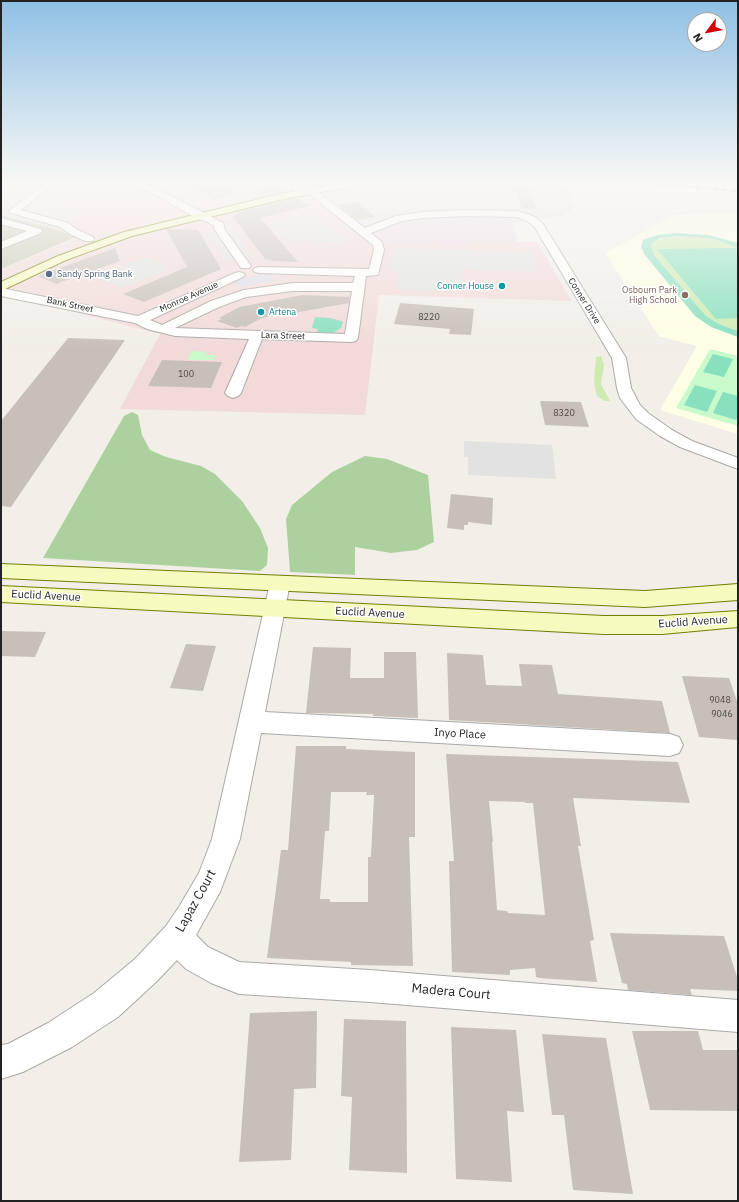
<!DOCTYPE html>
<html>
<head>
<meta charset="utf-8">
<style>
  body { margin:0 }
  #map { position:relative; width:739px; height:1202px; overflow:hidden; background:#f2efe9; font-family:"IBM Plex Sans",sans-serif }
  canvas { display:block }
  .frame { position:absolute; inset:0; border:2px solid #222; pointer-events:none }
  .north { position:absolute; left:687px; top:12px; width:40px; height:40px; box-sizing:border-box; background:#fff; border:1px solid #a7a7a7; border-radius:50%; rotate:238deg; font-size:11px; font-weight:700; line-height:16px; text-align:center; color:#222 }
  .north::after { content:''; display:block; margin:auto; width:14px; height:18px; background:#d40000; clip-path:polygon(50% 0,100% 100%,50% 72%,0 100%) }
</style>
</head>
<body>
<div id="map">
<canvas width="739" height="1202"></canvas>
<div class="frame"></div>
<div class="north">N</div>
</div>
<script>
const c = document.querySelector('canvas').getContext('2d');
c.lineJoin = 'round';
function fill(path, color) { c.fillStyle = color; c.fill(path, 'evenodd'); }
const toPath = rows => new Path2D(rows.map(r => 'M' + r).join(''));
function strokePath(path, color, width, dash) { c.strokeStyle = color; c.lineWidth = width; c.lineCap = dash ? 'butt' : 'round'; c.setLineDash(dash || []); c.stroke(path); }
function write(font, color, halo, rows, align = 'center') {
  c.font = font + ' "IBM Plex Sans",sans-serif'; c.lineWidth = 3; c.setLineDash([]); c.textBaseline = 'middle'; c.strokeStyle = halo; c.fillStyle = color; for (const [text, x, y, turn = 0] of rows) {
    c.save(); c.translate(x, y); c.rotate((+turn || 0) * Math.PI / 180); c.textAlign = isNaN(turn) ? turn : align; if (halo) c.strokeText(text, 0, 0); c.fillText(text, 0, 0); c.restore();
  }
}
const residential = toPath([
  [1,183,38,183,1,210]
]);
const commercial = toPath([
  [38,183,121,183,134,186,144,183,380,183,323,193,387,245,468,247,469,242,537,242,572,301,379,295,365,415,120,409,160,334,1,293,1,269,76,238,52,228,1,215,1,210]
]);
const industrial = toPath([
  [380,183,565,183,574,208,563,216,512,223,517,242,469,242,468,247,387,245,322,193]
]);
const education = toPath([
  [738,213,738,434,660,410,697,346,659,336,605,253,674,215]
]);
const construction = toPath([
  [1,215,52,228,76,237,1,269]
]);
const grass = toPath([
  [680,236,714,239,738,248,738,331,719,324,706,316,654,255,651,248,652,242,664,238],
  [601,356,604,365,601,384,610,401,605,401,597,396,594,382,596,357]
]);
const forest = toPath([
  [132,412,138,415,142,435,150,450,166,457,201,466,215,474,242,501,260,528,268,548,267,565,260,571,43,558,124,416],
  [365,456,387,459,428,475,434,542,417,550,391,553,355,547,355,575,290,572,286,519,292,505,332,472]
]);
const park = toPath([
  [710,349,738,356,738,426,676,408],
  [192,351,207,352,205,355,216,355,213,360,187,360]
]);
const pitch = toPath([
  [677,233,708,235,738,243,738,248,714,239,680,236,661,238,653,242,651,246,654,255,706,316,719,324,738,331,738,337,711,327,695,316,645,255,641,247,643,240,657,235],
  [735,248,738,251,738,318,716,319,657,249],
  [315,317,330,318,341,321,343,322,341,328,333,333,317,332,318,329,312,328],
  [713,354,733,359,724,377,703,372],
  [695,385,717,391,707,412,684,405],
  [723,392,738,396,738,416,736,420,713,413]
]);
const parking = toPath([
  [38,183,91,183,47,192,36,200,81,211,77,213,84,215,73,220,77,222,72,224,51,227,1,214,5,212,1,212,1,210],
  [315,213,347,242,333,244,330,241,314,243,310,240,287,243,268,222],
  [229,227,232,227,253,255,246,258,225,229],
  [214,231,233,259,228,262,225,261,208,235],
  [397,248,532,252,537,272,463,270,464,288,455,288,455,292,397,290,398,271,391,271,393,255,396,255],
  [146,257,167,265,161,267,167,270,121,288,100,278,105,276,100,274],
  [464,441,552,445,556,479,468,475,468,457,464,457]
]);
const plaza = toPath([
  [173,183,183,183,193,188,215,183,222,183,226,185,198,191,211,198,194,202,162,186],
  [268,273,275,281,239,287,235,281]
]);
const building = toPath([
  [182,183,215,183,236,194,214,200],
  [513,183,527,183,537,209,522,209],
  [267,185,282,192,252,199],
  [296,198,311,206,260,218,298,262,273,261,265,259,233,217,239,212],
  [357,202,376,217,357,220,338,205],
  [166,229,198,230,221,269,144,302,123,294,187,267],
  [115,248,120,261,56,284,38,276],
  [303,295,349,297,349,303,277,316,276,315,262,318,245,327,241,326,237,328,217,321,222,319,219,318,239,307],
  [400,303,474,309,471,335,449,334,450,329,394,324],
  [68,338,125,340,11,507,1,506,1,421],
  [162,360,222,362,211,388,148,386],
  [540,401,581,402,589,427,545,425],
  [451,494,493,498,492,525,468,522,468,525,464,525,464,530,447,528],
  [1,631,46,632,35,657,1,656],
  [186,644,216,646,203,691,170,688],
  [313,647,351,648,350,678,384,678,384,652,416,652,418,718,373,716,373,714,306,713],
  [447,653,483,655,486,685,522,686,519,664,552,665,558,694,662,701,670,733,449,720],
  [682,676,729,678,738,704,738,740,699,737],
  [296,746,346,746,346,749,415,752,415,837,409,837,413,966,351,965,351,962,267,958,281,850,288,850],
  [331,792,367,792,366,795,374,795,371,857,368,857,368,902,330,902,330,899,320,899,325,831,329,831],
  [446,754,678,762,690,803,573,798,581,846,578,846,594,940,590,941,597,982,539,978,536,977,535,968,510,970,510,975,452,972,449,861,454,861],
  [489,801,525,802,525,803,533,803,545,915,508,913,507,911,497,910,492,842,493,842],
  [610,933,724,936,738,980,738,991,690,989,692,995,628,990,627,984,622,983],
  [317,1011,316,1088,294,1089,291,1160,239,1162,250,1013],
  [344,1019,406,1021,407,1173,349,1170,352,1097,341,1096],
  [451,1027,516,1030,524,1112,507,1111,512,1182,456,1179],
  [632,1031,698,1031,703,1050,738,1050,738,1111,650,1110],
  [542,1034,606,1038,633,1194,573,1190,564,1115,552,1115]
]);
const minor = toPath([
  [1,183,7,183,1,187,1,183],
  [46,183,55,183,21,210,68,223,78,230,93,237,94,239,93,241,85,241,70,234,60,227,11,213,9,211,11,209,46,183],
  [130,183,141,183,158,189,223,223,225,230,251,266,249,268,241,268,215,230,214,226,208,222,196,218,152,193,131,185,130,183],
  [297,185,314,189,365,228,396,216,423,212,466,210,518,211,535,217,543,224,626,358,631,388,640,405,648,413,672,430,692,441,738,458,738,469,680,447,660,436,636,419,620,398,617,388,612,358,534,226,527,221,517,217,466,216,423,218,402,221,371,233,382,242,384,250,378,275,366,276,358,338,356,341,351,342,262,339,241,393,238,396,233,398,228,396,225,393,249,339,175,336,147,329,135,323,1,296,1,288,138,316,235,273,239,272,243,273,245,275,243,277,150,320,162,325,211,301,244,290,293,283,353,283,355,276,259,273,255,272,253,270,255,268,259,267,369,269,374,250,373,245,308,193,294,190,292,188,294,186,297,185],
  [293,291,352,291,345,334,175,328,219,307,246,297,293,291],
  [1,218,41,229,42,231,41,233,1,249,1,242,27,231,1,224,1,218],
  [280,576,287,578,290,583,265,712,670,734,679,737,683,745,679,753,670,756,261,733,240,839,220,892,196,935,208,947,239,962,370,970,738,1000,738,1032,370,1002,239,994,211,983,186,969,177,960,157,981,118,1017,72,1047,23,1072,1,1079,1,1045,8,1044,48,1023,94,993,135,959,166,926,179,907,199,873,212,839,270,583,273,578,280,576]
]);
const secondary = toPath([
  [339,183,357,183,352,186,280,200,132,236,66,260,1,291,1,282,58,256,124,232,280,194,339,183],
  [1,564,645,591,738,584,738,600,645,607,1,578,1,564],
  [1,586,604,616,662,616,738,611,738,627,662,634,604,634,1,602,1,586]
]);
const rail = toPath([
  [646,183,738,191]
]);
const markers = [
  [49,274,4,"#5c6f8a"],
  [502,286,4,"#0f9aa8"],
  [685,295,4,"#8d6e63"],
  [261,312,4,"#0f9aa8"]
];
const farServicenames = [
  ["Sandy Spring Bank",57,274]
];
const farCulturenames = [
  ["Conner House",494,286],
  ["Artena",269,312,"left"]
];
const farEducationnames = [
  ["Osbourn Park",677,290],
  ["High School",677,300]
];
const farStreetnames = [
  ["Monroe Avenue",189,297,-24],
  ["Conner Drive",584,301,58],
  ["Bank Street",70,305,12],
  ["Lara Street",283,336,2]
];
const numberNames = [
  ["8220",429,317],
  ["100",186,374],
  ["8320",564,413],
  ["9048",720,700],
  ["9046",722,714]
];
const streetNames = [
  ["Euclid Avenue",46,596,3],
  ["Euclid Avenue",370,613,3],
  ["Euclid Avenue",693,622,-4],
  ["Inyo Place",460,734,3]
];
const nearStreetnames = [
  ["Lapaz Court",196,901,-61],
  ["Madera Court",451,992,5]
];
fill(residential, '#e0dfdf');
fill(commercial, '#f2dad9');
fill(industrial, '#ebdbe8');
fill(education, '#ffffe5');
fill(construction, '#c7c7b4');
fill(grass, '#cdebb0');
fill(forest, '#add19e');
fill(park, '#c8facc');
fill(pitch, '#88e0be');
fill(parking, '#e2e2e2');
fill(plaza, '#dddde8');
fill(building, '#c7bfb8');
strokePath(minor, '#a9a9a9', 2);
strokePath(secondary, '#707d05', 2);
fill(minor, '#fff');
fill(secondary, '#f7fabf');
strokePath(rail, '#707070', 2);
strokePath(rail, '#fff', 1.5, [4.5]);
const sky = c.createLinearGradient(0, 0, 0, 351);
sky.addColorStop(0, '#8fc0e4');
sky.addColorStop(0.52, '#f9f8f5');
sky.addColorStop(1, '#f9f8f500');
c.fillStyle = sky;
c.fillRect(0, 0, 739, 351);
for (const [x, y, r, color] of markers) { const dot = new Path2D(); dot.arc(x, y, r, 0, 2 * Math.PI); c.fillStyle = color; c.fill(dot); strokePath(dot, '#fff', 1.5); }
write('9px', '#4e5e75', '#fff', farServicenames, 'left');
write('9px', '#0d838f', '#fff', farCulturenames, 'right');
write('9px', '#785e54', '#fff', farEducationnames, 'right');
write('9px', '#222', '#fff', farStreetnames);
write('9px', '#4b4948', null, numberNames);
write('11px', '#222', '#fff', streetNames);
write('13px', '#222', '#fff', nearStreetnames);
</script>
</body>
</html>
